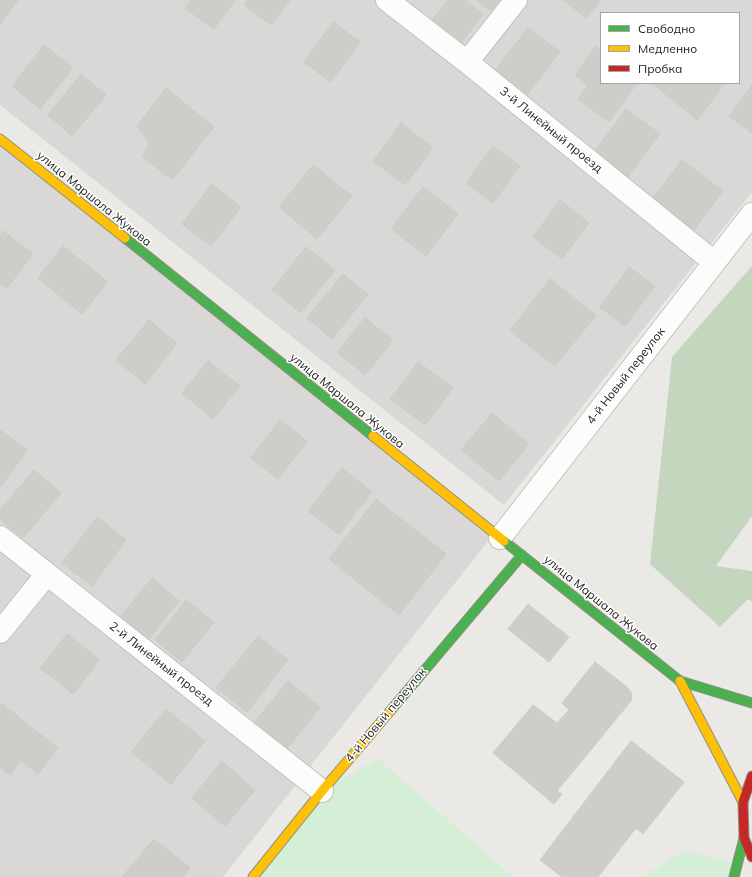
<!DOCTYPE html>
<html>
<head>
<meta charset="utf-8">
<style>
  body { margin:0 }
  #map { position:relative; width:752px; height:877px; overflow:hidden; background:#eae9e5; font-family:Mulish,sans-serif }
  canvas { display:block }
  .legend { position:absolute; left:600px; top:12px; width:140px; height:72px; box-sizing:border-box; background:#fff; border:1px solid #a4a4a4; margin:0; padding:5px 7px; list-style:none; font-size:12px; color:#1c1c1c }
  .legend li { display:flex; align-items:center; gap:8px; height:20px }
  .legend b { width:20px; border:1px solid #a4a4a4 }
</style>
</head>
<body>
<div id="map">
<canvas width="752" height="877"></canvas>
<ul class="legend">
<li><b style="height:5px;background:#4caf50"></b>Свободно</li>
<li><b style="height:5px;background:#ffc107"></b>Медленно</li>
<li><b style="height:5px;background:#c62828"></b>Пробка</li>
</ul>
</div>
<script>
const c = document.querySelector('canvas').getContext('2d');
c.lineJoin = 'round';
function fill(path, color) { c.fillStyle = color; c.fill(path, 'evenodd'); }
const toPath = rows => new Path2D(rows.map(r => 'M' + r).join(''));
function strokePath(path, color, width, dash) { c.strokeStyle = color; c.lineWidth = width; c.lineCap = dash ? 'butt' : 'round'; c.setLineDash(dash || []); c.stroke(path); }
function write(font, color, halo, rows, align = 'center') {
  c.font = font + ' Mulish,sans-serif'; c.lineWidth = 3; c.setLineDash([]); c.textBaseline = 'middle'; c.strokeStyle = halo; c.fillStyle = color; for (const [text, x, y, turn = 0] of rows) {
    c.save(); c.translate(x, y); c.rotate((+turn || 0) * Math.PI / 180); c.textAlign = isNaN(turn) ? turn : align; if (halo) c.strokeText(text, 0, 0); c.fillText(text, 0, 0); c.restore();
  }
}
const residential = toPath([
  [0,0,752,0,752,192,504,505,0,105],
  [601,13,739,13,739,83,601,83],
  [0,138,496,531,223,877,0,877]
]);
const forest = toPath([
  [752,266,752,516,716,566,752,571,752,602,748,599,720,627,650,564,672,357]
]);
const park = toPath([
  [378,759,513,877,253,877,322,791],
  [684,851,737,864,734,877,642,877]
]);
const building = toPath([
  [0,0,18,0,0,24,0,0],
  [191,0,235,0,214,29,185,8,191,0],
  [248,0,290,0,271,25,244,5,248,0],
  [448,0,465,0,483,14,458,47,429,24,448,0],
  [476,0,500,0,491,11,476,0],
  [563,0,601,0,587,18,563,0],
  [333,22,360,42,331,82,304,62,333,22],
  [528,28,560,52,525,98,493,73,528,28],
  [44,45,73,68,40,109,12,86,44,45],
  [596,46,601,50,601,83,637,83,609,122,578,99,588,85,575,75,596,46],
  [81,74,106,95,72,136,48,115,81,74],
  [652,83,725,83,697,120,652,83],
  [752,85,752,133,729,116,752,85],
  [166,88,214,127,172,180,143,157,149,142,137,126,166,88],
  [626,109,660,134,628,177,594,152,626,109],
  [401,123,433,148,405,185,373,161,401,123],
  [493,146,520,166,493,203,466,183,493,146],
  [682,160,723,191,694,230,652,199,682,160],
  [313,165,352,196,317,239,279,207,313,165],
  [212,184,241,207,211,246,182,224,212,184],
  [423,187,458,214,426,256,391,229,423,187],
  [560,200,589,223,562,259,533,237,560,200],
  [3,231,33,254,7,288,0,283,0,235,3,231],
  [63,246,108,282,82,314,38,278,63,246],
  [306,247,335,270,301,313,272,290,306,247],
  [629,267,655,286,625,326,600,307,629,267],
  [343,274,368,294,332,339,307,318,343,274],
  [550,279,596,315,555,366,510,331,550,279],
  [365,318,393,340,365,375,337,352,365,318],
  [149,320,177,343,145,384,116,360,149,320],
  [208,361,240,386,213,419,182,393,208,361],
  [418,362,453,388,425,425,390,399,418,362],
  [492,413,529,444,499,481,461,450,492,413],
  [280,420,307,441,278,479,251,458,280,420],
  [0,430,28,450,0,487,0,430],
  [342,468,372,492,339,535,308,511,342,468],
  [34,470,61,493,23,538,0,519,0,510,34,470],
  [376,499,446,554,399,615,329,559,376,499],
  [97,517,126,540,92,586,62,563,97,517],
  [152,578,179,601,149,639,121,616,152,578],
  [186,600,214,622,182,662,155,640,186,600],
  [528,604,569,637,549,662,508,629,528,604],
  [67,634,100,660,73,694,40,668,67,634],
  [258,636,288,660,247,712,216,688,258,636],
  [595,662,627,687,632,694,631,701,557,791,562,794,554,804,493,753,533,705,557,723,569,710,562,703,595,662],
  [288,681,320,707,286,750,253,724,288,681],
  [1,703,58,748,38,774,21,760,10,775,0,767,1,703],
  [166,709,205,741,171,784,131,752,166,709],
  [631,741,684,782,643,834,636,828,598,877,562,877,540,860,631,741],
  [222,761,255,790,225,826,192,798,222,761],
  [154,839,190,868,182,877,122,877,154,839]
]);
const street = toPath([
  [387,0,467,62,714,262],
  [467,62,516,0],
  [0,537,322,791],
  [500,538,752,214],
  [0,632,47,574]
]);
const fast = toPath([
  [125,238,373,436],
  [504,541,680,681,752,703],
  [391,710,522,555],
  [734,877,744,838]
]);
const slow = toPath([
  [0,139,125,238],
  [373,436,504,541],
  [680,681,743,802],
  [253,877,322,791,391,710]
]);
const jam = toPath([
  [752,776,743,802,744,838,752,857]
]);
const streetNames = [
  ["3-й Линейный проезд",551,130,39],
  ["улица Маршала Жукова",94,199,39],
  ["4-й Новый переулок",626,376,-52],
  ["улица Маршала Жукова",347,401,39],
  ["улица Маршала Жукова",601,603,39],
  ["2-й Линейный проезд",161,664,38],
  ["4-й Новый переулок",386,715,-50]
];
fill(residential, '#d9d8d6');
fill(forest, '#c4d6bd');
fill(park, '#d5eed6');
fill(building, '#cecdca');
strokePath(building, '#cdcbc7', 1);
strokePath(street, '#c1c1bf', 24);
strokePath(fast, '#8f927f', 11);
strokePath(slow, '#8f927f', 11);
strokePath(jam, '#8f927f', 11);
strokePath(street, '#fcfcfb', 22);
strokePath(fast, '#4caf50', 9);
strokePath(slow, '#ffc107', 9);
strokePath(jam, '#c62828', 9);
write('12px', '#1c1c1c', '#fff', streetNames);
</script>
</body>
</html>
